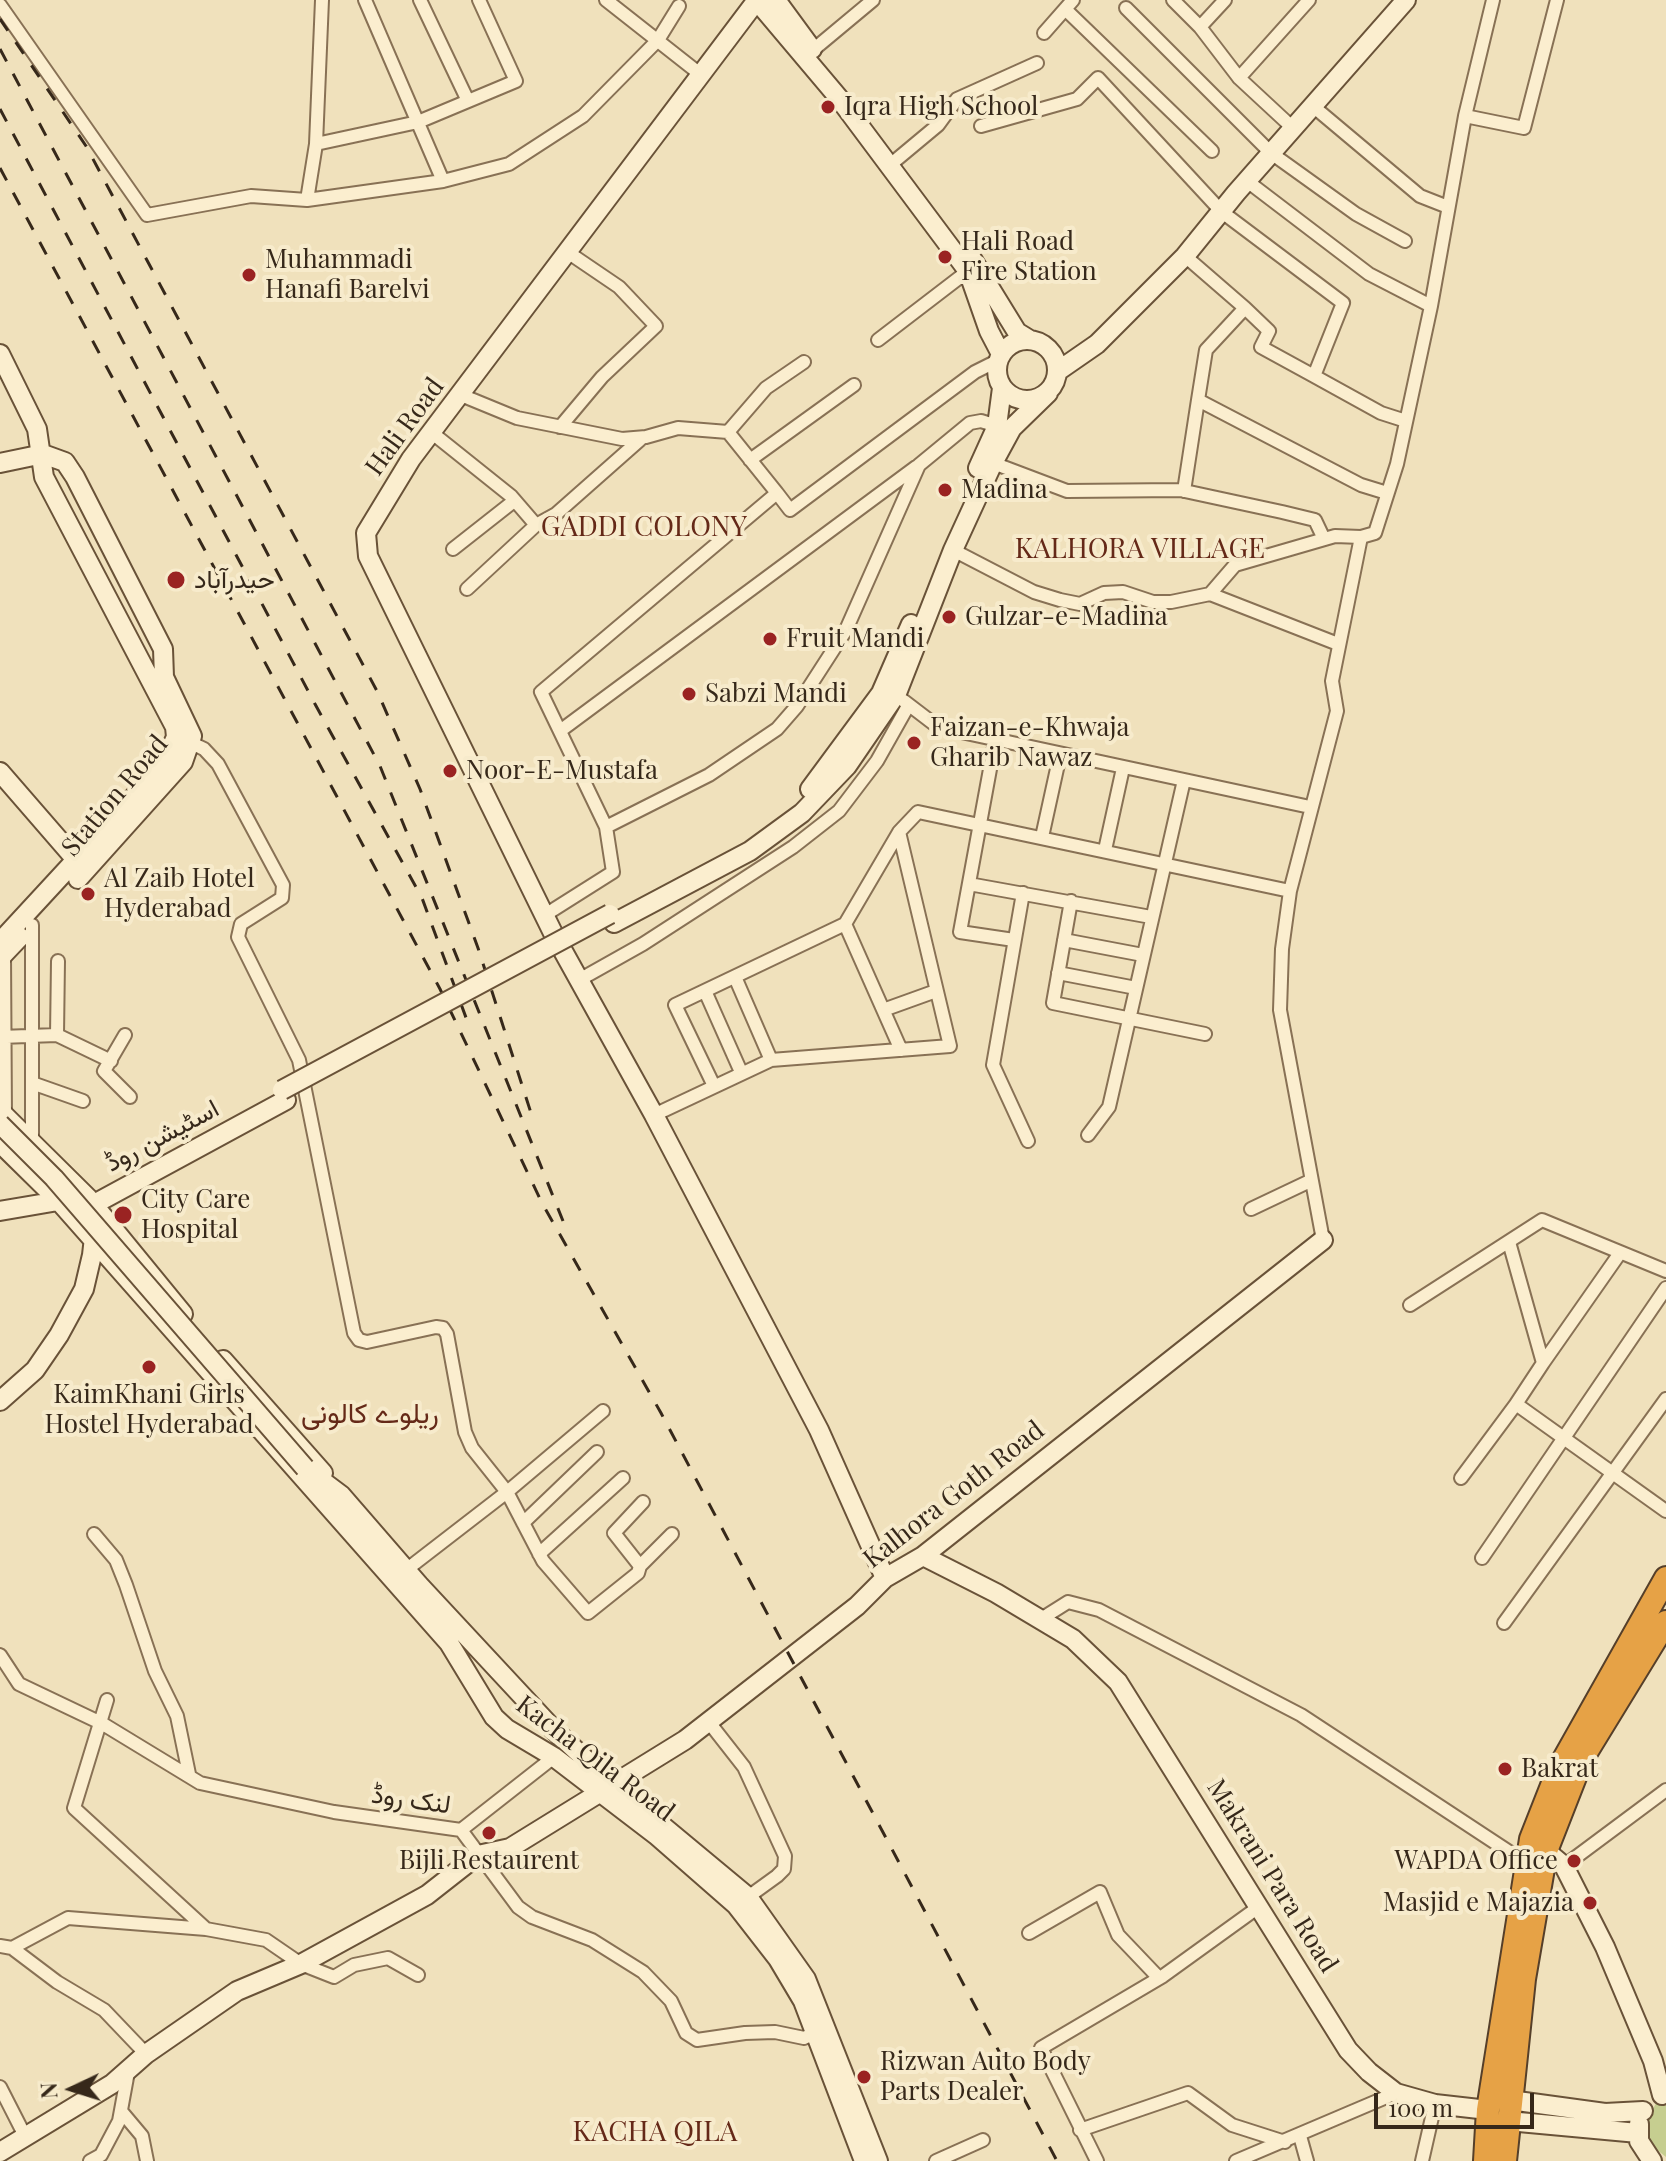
<!DOCTYPE html>
<html>
<head>
<meta charset="utf-8">
<style>
  body { margin:0 }
  #map { position:relative; width:1666px; height:2161px; overflow:hidden; background:#f0e1bc; font-family:"Playfair Display",serif }
  canvas { display:block }
  .north { position:absolute; left:32px; top:2049px; width:80px; height:80px; -webkit-text-stroke:6px #f7ebcc; paint-order:stroke; rotate:266deg; font-size:22px; font-weight:700; line-height:32px; text-align:center; color:#36281a }
  .north::after { content:''; display:block; margin:auto; width:28px; height:36px; background:#36281a; clip-path:polygon(50% 0,100% 100%,50% 72%,0 100%) }
  .scale { position:absolute; left:1374px; top:2093px; width:160px; height:36px; box-sizing:border-box; border:4px solid #36281a; border-top:0; padding-left:10px; font-size:24px; line-height:28px; white-space:nowrap; color:#36281a; -webkit-text-stroke:6px #f7ebcc; paint-order:stroke }
</style>
</head>
<body>
<div id="map">
<canvas width="1666" height="2161"></canvas>
<div class="north">N</div>
<div class="scale">100 m</div>
</div>
<script>
const c = document.querySelector('canvas').getContext('2d');
c.lineJoin = 'round';
function fill(path, color) { c.fillStyle = color; c.fill(path, 'evenodd'); }
const toPath = rows => new Path2D(rows.map(r => 'M' + r).join(''));
function strokePath(path, color, width, dash) { c.strokeStyle = color; c.lineWidth = width; c.lineCap = dash ? 'butt' : 'round'; c.setLineDash(dash || []); c.stroke(path); }
function write(font, color, halo, rows, align = 'center') {
  c.font = font + ' "Playfair Display",Vazirmatn,serif'; c.lineWidth = 8; c.setLineDash([]); c.textBaseline = 'middle'; c.strokeStyle = halo; c.fillStyle = color; for (const [text, x, y, turn = 0] of rows) {
    c.save(); c.translate(x, y); c.rotate((+turn || 0) * Math.PI / 180); c.textAlign = isNaN(turn) ? turn : align; if (halo) c.strokeText(text, 0, 0); c.fillText(text, 0, 0); c.restore();
  }
}
const green = toPath([
  [1666,2096,1666,2157,1651,2145,1646,2123,1656,2103]
]);
const street = toPath([
  [365,0,443,181],
  [420,0,468,101],
  [606,0,700,74],
  [1173,0,1200,27,1239,78,1294,129],
  [0,5,147,215,251,196,307,200,443,181,509,164,583,116,658,40,679,6],
  [1126,8,1271,153,1356,214,1405,241],
  [1065,9,1212,151],
  [1200,27,1225,0],
  [1044,33,1073,0],
  [813,50,873,0],
  [1239,78,1309,0],
  [1314,107,1420,196,1448,207],
  [1465,116,1524,128,1557,0],
  [981,126,1077,99,1098,78,1222,212,1343,303,1314,376,1381,413,1406,421],
  [316,144,418,122,516,81,479,0],
  [890,165,938,125,957,99,1037,63],
  [1247,181,1369,274,1431,306],
  [307,200,316,144,322,0],
  [1185,256,1245,308,1206,350,1198,400,1361,485,1387,493],
  [1245,308,1269,331,1261,347,1314,376],
  [878,340,968,271],
  [461,395,517,418,622,439,646,437,678,428,728,432,777,493,541,692,606,827,613,872,545,915],
  [560,427,602,377,656,326,619,287,566,251],
  [431,432,511,496,536,525,556,514,642,438],
  [728,432,766,388,804,362],
  [750,460,854,385],
  [993,463,1067,491,1180,490,1282,512,1315,520,1324,539],
  [1184,491,1198,400],
  [777,493,790,510,975,372,999,360],
  [1361,537,1375,533,1397,464,1431,306,1465,116,1493,0],
  [453,549,514,501],
  [953,550,1034,592,1060,600,1080,604,1104,593,1123,592,1153,602,1171,602,1210,594,1235,565,1335,536,1361,537,1332,681,1337,711,1290,891,1282,949,1280,1010,1323,1240],
  [467,589,536,525],
  [1210,594,1338,644],
  [904,701,938,727,1310,807],
  [560,731,916,467],
  [183,739,204,749,218,764,283,885,282,898,241,924,238,937,299,1060,354,1333,359,1340,367,1342,436,1327,443,1328,447,1334,465,1432,472,1448,507,1492,603,1411],
  [995,742,960,932,1014,940],
  [606,827,709,775,777,729,797,706,846,630,919,465,970,423,981,421,997,426],
  [1042,837,1060,755],
  [1105,850,1123,768],
  [969,884,1151,917],
  [1023,893,993,1065,1028,1141],
  [1071,901,1053,1003,1205,1034],
  [845,924,901,1050],
  [32,925,32,1143],
  [1064,940,1143,955],
  [4,954,5,1117],
  [1058,973,1136,988],
  [735,977,771,1060],
  [579,980,643,944,793,847,839,811,877,761,908,706],
  [705,991,741,1072],
  [886,1009,936,991],
  [57,1035,58,961],
  [125,1035,104,1071,130,1097],
  [0,1037,57,1035,111,1061],
  [32,1083,83,1101],
  [714,1086,675,1005,845,924,899,832,918,812,1290,891],
  [654,1115,771,1060,950,1046,899,832],
  [1088,1135,1109,1107,1184,780],
  [1251,1209,1310,1181],
  [1509,1242,1543,1363,1516,1404,1666,1511],
  [1410,1305,1542,1220,1666,1271],
  [1543,1363,1620,1253],
  [1461,1478,1516,1404],
  [523,1523,597,1452],
  [94,1534,116,1560,126,1585,155,1671,177,1716,189,1774],
  [539,1554,623,1478],
  [1482,1558,1666,1288],
  [640,1566,614,1533,643,1502],
  [406,1570,507,1492,543,1561,588,1613,638,1573,640,1566,672,1534],
  [1041,1619,1068,1602,1099,1610,1301,1715,1526,1863],
  [1504,1623,1666,1399],
  [0,1655,19,1684,103,1724,200,1783,334,1812,461,1830,518,1907,532,1917,592,1940,643,1972,671,2001,686,2033,697,2040,745,2033,775,2032,804,2038,815,2033],
  [107,1700,74,1808,206,1929],
  [708,1721,744,1767,785,1856,784,1869,777,1876,748,1897],
  [461,1830,554,1757],
  [1564,1866,1666,1790],
  [1029,1933,1100,1892,1118,1935,1159,1978],
  [0,1946,12,1948,57,1982,104,2010,146,2054],
  [12,1948,68,1918,206,1929,266,1940,301,1964,334,1977,354,1965,388,1958,418,1975],
  [0,2087,25,2136],
  [121,2111,142,2136,147,2161],
  [1080,2130,1188,2093,1232,2125,1285,2142],
  [1300,2136,1307,2161],
  [90,2161,101,2155,119,2121,128,2072],
  [936,2161,983,2140],
  [1097,2161,1041,2048,1163,1976,1260,1906],
  [1236,2161,1396,2093],
  [1422,2161,1435,2104]
]);
const secondary = toPath([
  [757,0,411,459,366,533,368,556,553,933,654,1115,819,1430,885,1578],
  [776,0,812,49],
  [757,1,838,97,968,271,989,331,1001,354],
  [969,254,1017,332,1030,340],
  '997 370a30 30 0 1 1 60 0a30 30 0 1 1-60 0Z',
  [0,354,37,429,44,477,175,727,176,737,167,757,144,786,0,942],
  [1058,371,1097,344,1185,256,1236,193,1406,0],
  [43,454,65,462,75,477,163,649,164,677,192,736,183,762,78,879],
  [0,463,43,454],
  [978,468,997,426,1002,388],
  [0,772,85,870],
  [810,789,881,693,911,624],
  [614,923,750,851,802,813,847,766,897,693,953,550,993,463,1012,428,1048,393],
  [0,958,20,937],
  [0,1111,88,1198,183,1314],
  [0,1143,58,1200,449,1643,494,1717,507,1729,554,1757,656,1835,736,1905,778,1959,803,2001,864,2161],
  [0,1211,64,1200],
  [223,1360,323,1473],
  [0,1401,35,1370,59,1335,84,1289,92,1255,98,1202,286,1100],
  [305,1468,341,1495,419,1585,553,1729,612,1784,748,1897,806,1979,878,2161],
  [923,1556,996,1593,1073,1639,1118,1682,1348,2050,1369,2072,1396,2093,1435,2104,1488,2110],
  [1546,1851,1564,1866,1605,1947,1653,2061,1662,2095],
  [1510,2100,1605,2113,1643,2111],
  [1508,2121,1638,2133],
  [1639,2124,1639,2141,1652,2161],
  [0,2152,112,2084,146,2054,237,1991,301,1964,427,1895,478,1855,510,1848,685,1740,857,1606,885,1578,923,1556,1323,1240]
]);
const highway = toPath([
  [1485,2161,1488,2110,1531,1839,1559,1768,1666,1578],
  [1505,2161,1524,1979,1546,1851,1582,1759,1666,1622]
]);
const rail = toPath([
  [0,19,86,146,377,691,420,789,478,948,531,1113],
  [0,49,380,766,563,1221],
  [0,109,315,704,422,898,468,1023],
  [0,168,440,989,542,1203,661,1413,1057,2161]
]);
const secondaryBridge = toPath([
  [282,1090,610,914],
  [0,1124,54,1178,305,1468]
]);
const markers = [
  [828,107,8,"#9a2322"],
  [945,257,8,"#9a2322"],
  [249,275,8,"#9a2322"],
  [945,490,8,"#9a2322"],
  [176,580,10,"#9a2322"],
  [949,617,8,"#9a2322"],
  [770,639,8,"#9a2322"],
  [689,694,8,"#9a2322"],
  [914,743,8,"#9a2322"],
  [450,771,8,"#9a2322"],
  [88,894,8,"#9a2322"],
  [123,1215,10,"#9a2322"],
  [149,1367,8,"#9a2322"],
  [1505,1769,8,"#9a2322"],
  [489,1833,8,"#9a2322"],
  [1574,1861,8,"#9a2322"],
  [1590,1903,8,"#9a2322"],
  [864,2077,8,"#9a2322"]
];
const poiNames = [
  ["Iqra High School",844,107],
  ["Hali Road",961,242],
  ["Fire Station",961,272],
  ["Muhammadi",265,260],
  ["Hanafi Barelvi",265,290],
  ["Madina",961,490],
  ["حیدرآباد",194,580],
  ["Gulzar-e-Madina",965,617],
  ["Fruit Mandi",786,639],
  ["Sabzi Mandi",705,694],
  ["Faizan-e-Khwaja",930,728],
  ["Gharib Nawaz",930,758],
  ["Noor-E-Mustafa",466,771],
  ["Al Zaib Hotel",104,879],
  ["Hyderabad",104,909],
  ["City Care",141,1200],
  ["Hospital",141,1230],
  ["KaimKhani Girls",149,1395,"center"],
  ["Hostel Hyderabad",149,1425,"center"],
  ["Bakrat",1521,1769],
  ["Bijli Restaurent",489,1861,"center"],
  ["WAPDA Office",1558,1861,"right"],
  ["Masjid e Majazia",1574,1903,"right"],
  ["Rizwan Auto Body",880,2062],
  ["Parts Dealer",880,2092]
];
const streetNames = [
  ["Hali Road",405,427,-54],
  ["Station Road",115,796,-50],
  ["اسٹیشن روڈ",162,1136,-28],
  ["Kalhora Goth Road",954,1495,-38],
  ["Kacha Qila Road",595,1759,37],
  ["لنک روڈ",411,1800,8],
  ["Makrani Para Road",1272,1876,58]
];
const neighbourhoodNames = [
  ["GADDI COLONY",644,527],
  ["KALHORA VILLAGE",1140,549],
  ["ریلوے کالونی",370,1414],
  ["KACHA QILA",655,2132]
];
fill(green, '#c6ce90');
strokePath(street, '#887155', 16);
strokePath(secondary, '#695238', 22);
strokePath(highway, '#553f2a', 26);
strokePath(street, '#fbeecf', 12);
strokePath(secondary, '#fbeecf', 18);
strokePath(highway, '#e6a246', 22);
strokePath(rail, '#36281a', 3, [14, 14]);
strokePath(secondaryBridge, '#695238', 22, []);
strokePath(secondaryBridge, '#fbeecf', 18);
for (const [x, y, r, color] of markers) { const dot = new Path2D(); dot.arc(x, y, r, 0, 2 * Math.PI); c.fillStyle = color; c.fill(dot); strokePath(dot, '#f7ebcc', 3); }
write('26px', '#36281a', '#f7ebcc', poiNames, 'left');
write('26px', '#36281a', '#f7ebcc', streetNames);
write('28px', '#652918', '#f7ebcc', neighbourhoodNames);
</script>
</body>
</html>
